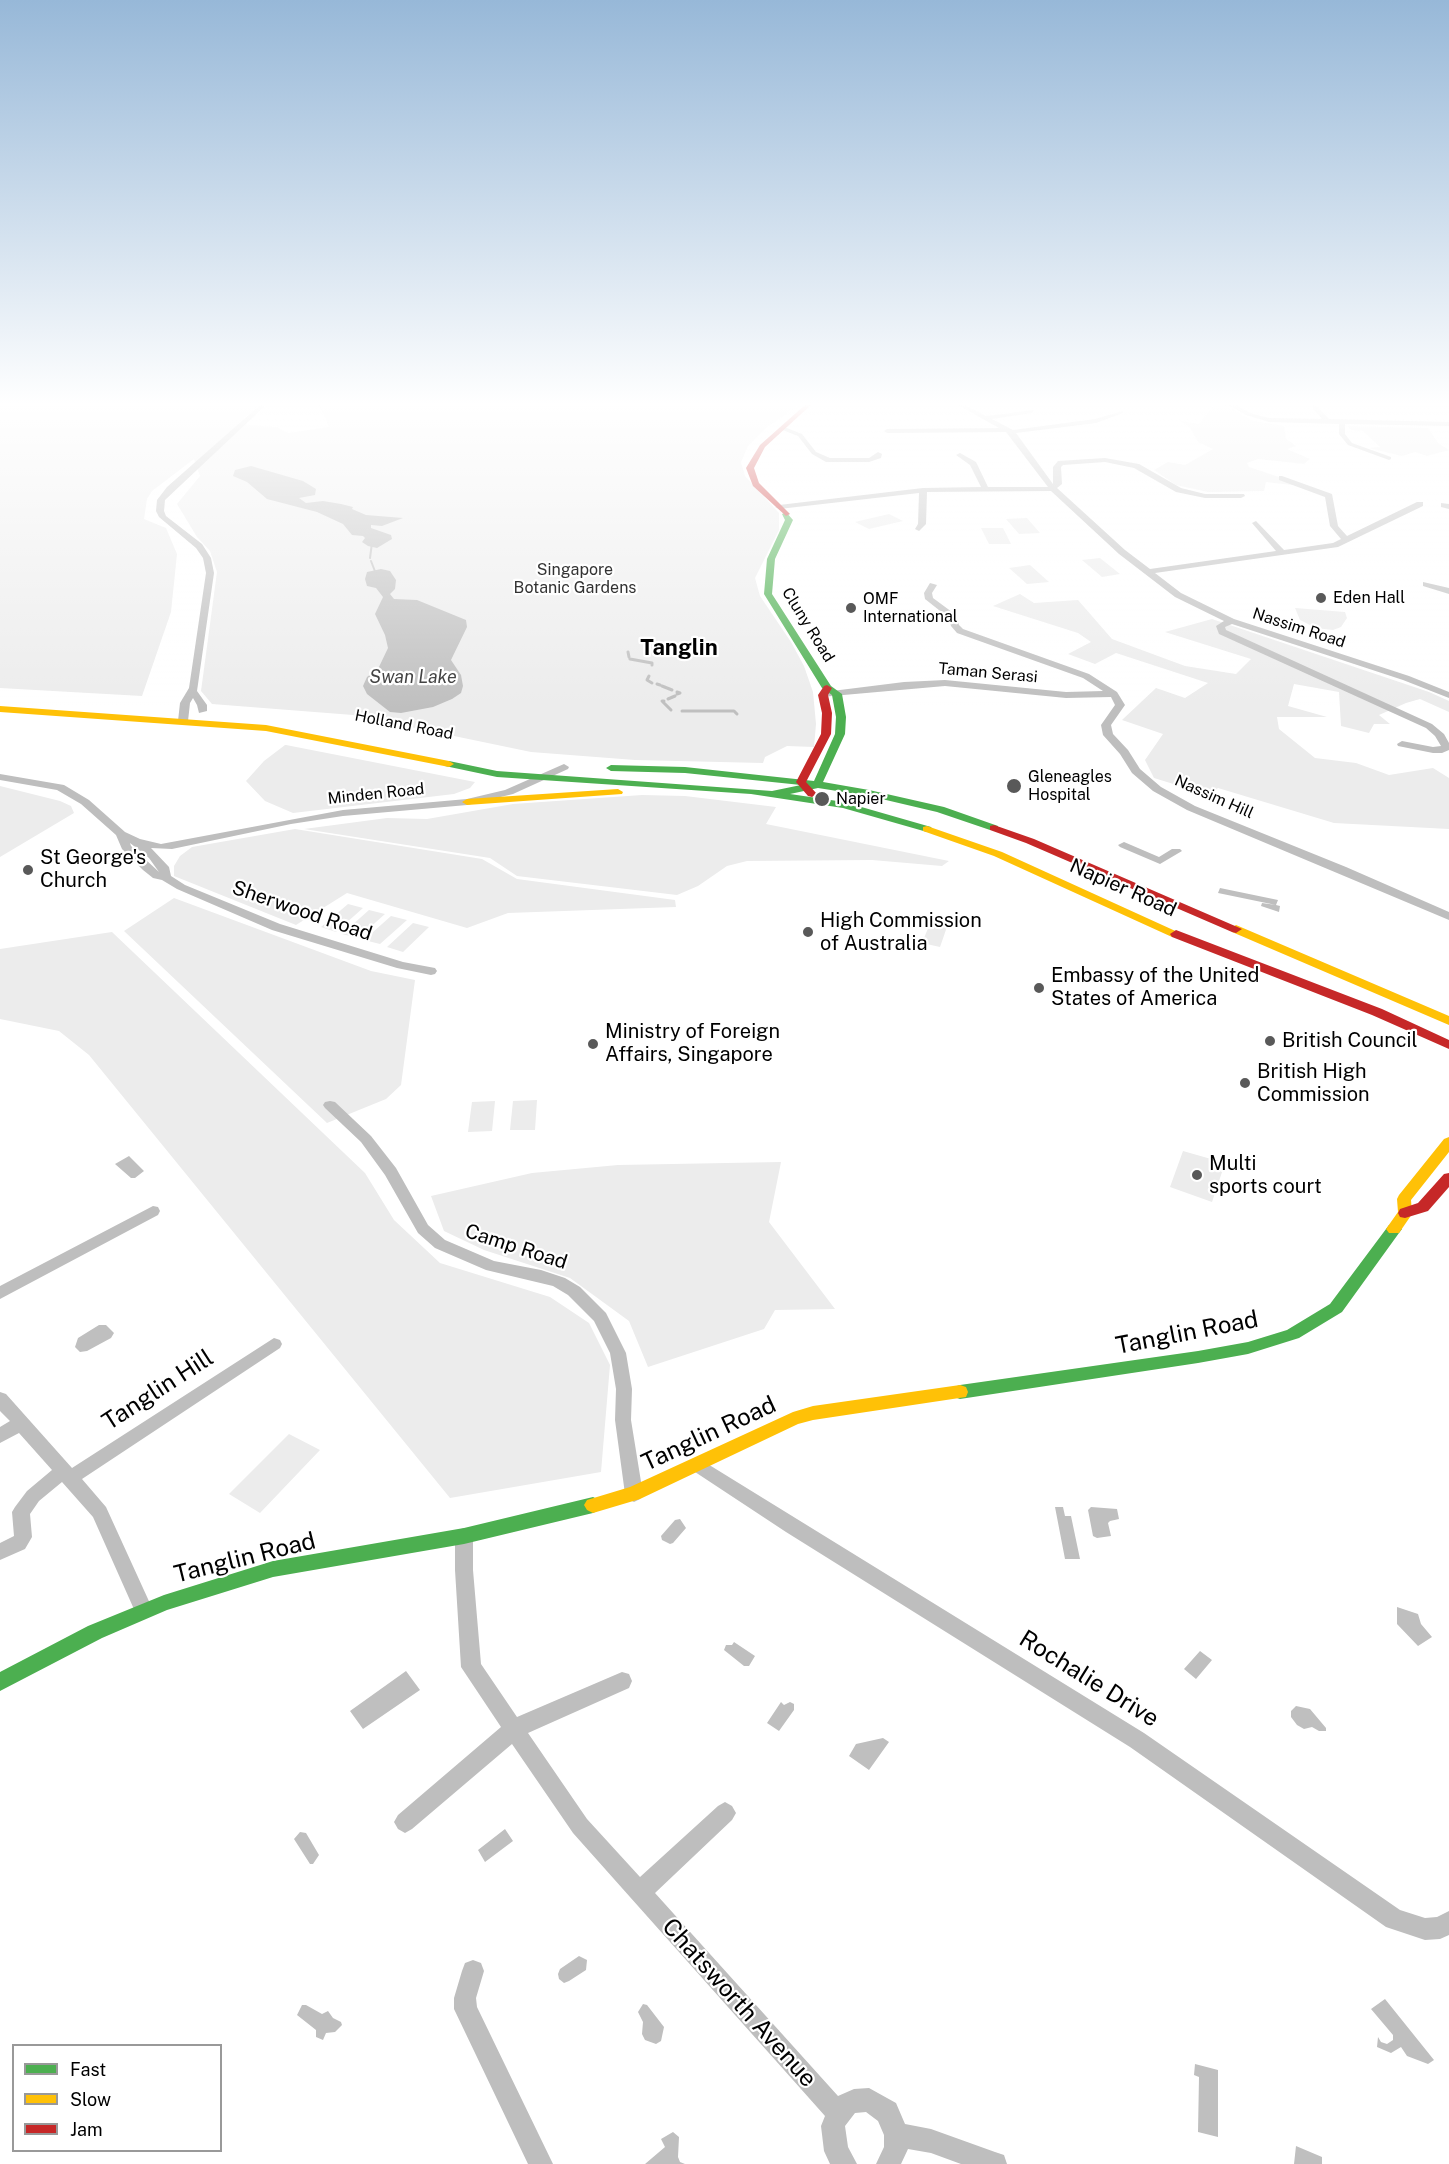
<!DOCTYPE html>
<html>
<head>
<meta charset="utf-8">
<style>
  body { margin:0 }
  #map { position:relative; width:1449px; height:2164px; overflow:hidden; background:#fff; font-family:"Public Sans",sans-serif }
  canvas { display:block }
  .legend { position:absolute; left:12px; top:2044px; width:210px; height:108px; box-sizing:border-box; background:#fff; border:2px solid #999; margin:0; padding:8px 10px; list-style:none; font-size:18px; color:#000 }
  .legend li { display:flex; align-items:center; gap:12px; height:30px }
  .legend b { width:30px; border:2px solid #999 }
</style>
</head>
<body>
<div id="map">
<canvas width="1449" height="2164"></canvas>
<ul class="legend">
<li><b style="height:8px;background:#4caf50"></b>Fast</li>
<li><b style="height:8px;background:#ffc107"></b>Slow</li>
<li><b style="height:8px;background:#c62828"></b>Jam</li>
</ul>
</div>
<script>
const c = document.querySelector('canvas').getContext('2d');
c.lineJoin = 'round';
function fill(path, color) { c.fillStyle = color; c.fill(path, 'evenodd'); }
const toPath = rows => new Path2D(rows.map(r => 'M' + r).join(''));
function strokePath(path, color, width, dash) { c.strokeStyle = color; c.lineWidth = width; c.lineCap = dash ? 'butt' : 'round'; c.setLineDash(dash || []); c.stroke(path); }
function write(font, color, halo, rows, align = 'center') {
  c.font = font + ' "Public Sans",sans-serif'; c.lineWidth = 4.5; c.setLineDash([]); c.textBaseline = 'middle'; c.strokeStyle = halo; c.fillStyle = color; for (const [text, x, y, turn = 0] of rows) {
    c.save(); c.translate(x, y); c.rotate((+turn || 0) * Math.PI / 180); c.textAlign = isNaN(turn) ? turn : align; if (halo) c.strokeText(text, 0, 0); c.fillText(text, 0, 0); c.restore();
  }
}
const green = toPath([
  [0,405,259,405,238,424,277,427,288,433,329,427,319,405,799,405,766,428,748,446,741,462,745,476,779,513,779,530,755,578,760,596,791,642,804,666,813,692,816,724,814,747,787,746,765,757,763,763,635,760,531,752,353,715,212,704,201,691,217,572,210,551,197,537,177,504,200,476,194,459,152,491,147,499,144,519,166,528,177,554,171,612,142,696,0,688],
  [1214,405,1225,405,1253,421,1284,426,1286,439,1296,446,1287,449,1310,459,1304,464,1258,459,1247,463,1249,467,1309,487,1266,482,1264,491,1208,492,1176,485,1154,470,1168,462,1185,465,1213,449,1198,442,1190,428,1181,421,1199,424],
  [1348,426,1428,428,1438,443,1449,450,1427,456,1415,452,1402,456,1369,448,1380,447,1363,431,1351,430],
  [889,514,903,521,869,529,855,522],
  [1027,518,1040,533,1019,534,1006,519],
  [981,528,1003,528,1011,544,989,544],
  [1100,558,1120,574,1102,577,1082,560],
  [1030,565,1049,582,1027,584,1009,568],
  [1020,594,1034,603,1078,600,1112,639,1185,666,1236,674,1251,659,1165,632,1212,619,1429,692,1449,701,1449,712,1420,699,1406,703,1379,715,1390,724,1374,724,1369,733,1341,726,1339,692,1294,684,1288,706,1327,717,1277,717,1279,729,1315,758,1356,763,1389,775,1433,768,1449,778,1449,829,1334,823,1218,788,1209,795,1154,778,1145,760,1163,734,1122,720,1156,688,1185,698,1208,683,1116,653,1095,664,1068,654,1091,642,1078,633,993,606],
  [1295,608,1345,612,1347,618,1341,627,1333,630,1316,628,1300,620],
  [285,745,286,745,475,782,470,788,454,794,293,813,265,801,246,781,264,761],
  [0,786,60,801,71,806,74,813,0,857],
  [642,795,685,796,776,807,766,824,949,861,942,866,872,860,747,861,727,866,698,886,677,895,517,876,490,858,304,829,387,818,427,819,513,804],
  [295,829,482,859,517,879,675,900,676,907,508,913,467,928,347,893,296,925,174,876,174,866,180,856,192,847],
  [174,898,371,971,415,980,401,1085,386,1099,327,1123,124,931],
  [348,904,363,908,336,932,321,927],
  [369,910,385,914,358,938,342,934],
  [391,916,407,920,380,944,364,940],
  [931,921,948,924,940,947,922,943],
  [413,923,429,927,403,952,387,947],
  [112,932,365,1173,394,1220,440,1263,550,1297,589,1323,610,1365,601,1472,450,1498,89,1055,59,1031,0,1019,0,949],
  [537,1100,535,1130,510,1130,513,1101],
  [495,1101,492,1131,468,1132,472,1102],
  [1183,1151,1225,1163,1212,1202,1170,1187],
  [781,1162,769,1222,835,1309,775,1310,764,1329,648,1367,629,1321,570,1278,484,1250,444,1231,431,1196,532,1173,618,1165],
  [289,1434,320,1450,260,1513,229,1494]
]);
const water = toPath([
  [251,466,303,481,316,489,315,495,299,498,306,503,323,501,341,504,353,507,352,509,366,515,403,518,382,526,371,525,371,528,391,535,392,539,377,548,368,546,362,542,365,538,363,536,352,535,343,524,317,512,267,499,247,482,233,476,235,470],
  [381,569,390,571,396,580,395,589,390,594,394,599,417,600,466,620,467,627,451,660,461,675,463,686,461,693,452,699,433,707,401,713,390,712,367,694,363,686,367,677,378,669,388,648,385,635,375,614,383,597,376,588,367,586,365,579,367,572],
  [1220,888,1278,900,1276,905,1280,906,1279,912,1261,906,1262,903,1276,905,1218,893],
  [129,1156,144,1171,135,1178,131,1178,115,1164],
  [99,1325,106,1325,114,1333,111,1338,87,1351,80,1352,75,1347,78,1338],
  [1055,1507,1063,1507,1065,1516,1071,1516,1080,1559,1065,1559],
  [1091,1507,1117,1509,1119,1519,1110,1521,1108,1523,1111,1536,1097,1538,1093,1536,1088,1510],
  [680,1519,686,1528,673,1543,670,1544,662,1540,661,1536,675,1520],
  [1397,1607,1418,1614,1421,1624,1432,1637,1418,1646,1397,1624],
  [734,1642,755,1656,749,1666,744,1666,724,1650,726,1645,732,1645],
  [1200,1651,1212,1660,1196,1679,1184,1669],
  [406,1671,420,1690,363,1729,350,1711],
  [781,1702,784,1705,790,1702,794,1704,794,1710,779,1731,767,1723],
  [1296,1706,1310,1709,1326,1728,1326,1731,1319,1731,1312,1727,1304,1729,1297,1725,1291,1717,1291,1711],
  [883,1738,889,1742,869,1770,849,1756,856,1744],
  [505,1829,513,1841,485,1862,478,1850],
  [300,1832,306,1833,319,1855,313,1864,310,1864,294,1839],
  [579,1956,587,1960,586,1970,569,1981,564,1983,559,1979,558,1974,560,1969],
  [1385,1999,1434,2060,1428,2064,1407,2056,1401,2047,1391,2053,1377,2047,1378,2037,1381,2042,1387,2044,1393,2040,1393,2035,1371,2009],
  [643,2004,647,2005,664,2027,661,2041,656,2044,645,2040,642,2034,643,2022,638,2012],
  [302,2005,306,2005,322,2014,328,2011,333,2018,341,2022,342,2025,335,2032,326,2033,323,2040,316,2037,316,2030,297,2015],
  [1195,2064,1218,2070,1218,2137,1198,2132,1199,2077,1194,2075],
  [673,2132,679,2137,678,2157,680,2162,685,2164,645,2164,665,2147,661,2139],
  [1296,2146,1322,2157,1322,2164,1294,2164]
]);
const streamFar1 = toPath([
  [370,558,372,543],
  [371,561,376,574]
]);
const stream = toPath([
  [628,652,629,657],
  [630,659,652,663,652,665],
  [649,676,647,680,652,683],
  [657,684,660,685],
  [662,686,672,690],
  [677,692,680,693,677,694],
  [668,699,675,696],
  [664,701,662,701,671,710],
  [682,711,734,711,737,714]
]);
const street = toPath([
  [260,405,266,405,165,500,164,511,166,516,202,544,211,558,214,573,197,691,207,705,207,711,199,713,197,705,193,698,190,703,188,721,183,724,178,721,180,703,189,688,206,573,203,558,196,548,159,517,156,511,157,500,167,487,260,405],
  [958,405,965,405,986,416,1034,410,1032,413,992,419,1013,430,1095,419,1123,411,1123,413,1096,423,1016,433,1053,484,1053,467,1058,461,1105,458,1139,464,1181,488,1205,494,1244,494,1245,496,1241,498,1205,498,1176,492,1134,468,1105,462,1063,465,1061,467,1062,484,1057,488,1125,550,1150,569,1276,551,1252,523,1256,521,1284,550,1333,543,1341,539,1330,526,1325,497,1279,480,1279,476,1282,476,1332,494,1338,526,1347,536,1417,502,1423,502,1423,506,1338,547,1155,573,1181,593,1234,619,1409,676,1449,692,1449,698,1403,680,1232,624,1225,627,1226,630,1432,724,1444,734,1449,743,1449,750,1442,753,1433,753,1398,746,1397,744,1402,741,1433,747,1441,746,1435,736,1426,728,1219,634,1216,626,1224,621,1175,597,1119,554,1051,491,927,492,926,524,919,531,915,529,918,524,919,493,779,509,775,507,779,505,923,488,981,487,970,465,956,455,960,453,976,462,988,487,1048,487,1006,432,887,433,884,431,887,429,999,428,958,405],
  [1229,405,1236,405,1250,413,1269,418,1322,419,1310,405,1316,405,1329,419,1449,422,1449,426,1345,424,1345,434,1352,443,1391,457,1391,459,1389,460,1348,445,1339,434,1339,424,1269,422,1246,415,1229,405],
  [782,426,802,434,816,452,830,458,869,458,878,452,882,454,881,458,869,462,826,462,812,454,798,436,780,429,782,426],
  [1441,503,1449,504,1449,509,1441,507,1441,503],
  [1423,582,1449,588,1449,594,1423,586,1423,582],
  [930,583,937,585,932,593,933,598,956,615,959,625,963,629,1089,674,1117,692,1125,705,1111,725,1113,734,1128,750,1140,769,1161,787,1195,806,1346,867,1449,912,1449,920,1187,810,1153,791,1132,773,1120,754,1103,735,1101,725,1115,705,1111,697,1066,698,945,686,821,697,821,693,824,692,904,682,945,680,1066,692,1103,691,1083,678,957,633,951,626,949,618,925,599,924,593,930,583],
  [564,764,569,767,568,769,513,794,467,805,343,816,291,824,172,849,151,848,169,867,171,876,185,885,280,924,403,962,435,968,437,971,435,974,431,975,397,968,272,930,177,889,162,880,153,878,143,870,122,849,116,835,81,804,57,790,0,780,0,774,64,785,89,800,125,832,140,839,161,844,343,810,467,799,505,790,564,764],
  [130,843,149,858,159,872,131,846,130,843],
  [1124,842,1159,857,1172,849,1180,849,1182,851,1160,864,1120,847,1118,845,1124,842],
  [330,1101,335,1102,371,1136,396,1168,428,1225,445,1240,494,1261,541,1270,565,1278,580,1287,606,1313,626,1353,632,1389,631,1420,643,1494,640,1499,634,1502,628,1499,625,1494,615,1420,616,1389,610,1353,594,1321,568,1295,553,1286,486,1270,435,1248,418,1233,385,1175,361,1142,325,1108,323,1105,325,1102,330,1101],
  [153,1206,158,1207,160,1211,158,1215,0,1299,0,1286,153,1206],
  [274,1338,280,1340,282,1344,280,1348,82,1479,106,1507,153,1610,151,1616,144,1619,137,1616,93,1517,62,1482,39,1501,30,1514,32,1537,25,1549,0,1560,0,1543,14,1536,12,1512,15,1507,27,1491,52,1470,19,1433,0,1443,0,1427,10,1421,0,1411,0,1392,6,1394,72,1468,274,1338],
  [698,1458,1144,1733,1400,1910,1425,1918,1437,1917,1449,1911,1449,1935,1440,1939,1425,1940,1386,1927,1130,1747,786,1532,692,1470,689,1465,692,1460,698,1458],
  [464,1528,470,1530,473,1536,473,1570,481,1664,517,1717,622,1672,629,1674,632,1681,629,1688,528,1733,587,1819,640,1877,718,1806,725,1802,732,1806,736,1813,732,1820,655,1893,838,2096,854,2089,869,2088,896,2103,905,2124,931,2129,995,2152,1004,2155,1007,2164,961,2164,931,2153,908,2149,901,2164,876,2164,884,2147,884,2135,878,2121,866,2112,855,2113,845,2126,848,2147,857,2164,830,2164,824,2151,821,2126,825,2116,573,1833,512,1744,412,1829,405,1833,398,1829,394,1822,398,1815,501,1727,461,1667,455,1570,455,1536,458,1530,464,1528],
  [473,1960,481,1963,484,1971,476,1998,477,2007,553,2164,528,2164,454,2009,454,1998,462,1971,465,1963,473,1960]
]);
const fast = toPath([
  [786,512,793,520,775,559,772,594,831,686,842,694,846,717,845,734,823,782,869,790,944,807,998,826,998,830,990,830,937,812,869,796,818,788,790,794,844,802,931,827,932,829,927,832,843,808,751,794,497,777,445,766,445,762,449,761,497,771,772,791,801,785,685,773,611,771,606,768,611,765,685,767,814,781,835,734,836,717,832,695,822,688,764,594,767,559,785,520,782,514,786,512],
  [1394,1224,1399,1225,1402,1229,1399,1233,1342,1312,1299,1338,1248,1354,1198,1363,960,1399,954,1397,952,1392,954,1387,960,1385,1198,1351,1248,1342,1287,1330,1330,1304,1389,1225,1394,1224],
  [593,1497,599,1500,602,1505,599,1510,593,1513,464,1544,273,1577,167,1610,102,1638,0,1691,0,1672,88,1626,164,1595,273,1561,464,1528,593,1497]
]);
const slow = toPath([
  [0,706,266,725,449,761,454,764,449,767,266,731,0,712,0,706],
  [618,789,623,792,622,794,467,805,462,802,467,799,618,789],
  [927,826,1002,852,1182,934,1180,937,1172,937,994,856,923,831,923,827,927,826],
  [1236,925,1449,1016,1449,1025,1232,932,1230,929,1236,925],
  [1449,1137,1449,1152,1411,1200,1412,1213,1410,1217,1399,1233,1389,1233,1386,1229,1398,1212,1397,1199,1399,1195,1444,1139,1449,1137],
  [960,1385,966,1387,968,1392,966,1397,813,1420,798,1424,640,1499,593,1513,587,1510,584,1505,587,1500,630,1487,793,1412,813,1406,960,1385]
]);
const jam = toPath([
  [805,405,811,405,765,447,754,468,759,483,790,514,786,516,753,486,746,468,760,445,805,405],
  [827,685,832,688,828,695,832,713,831,734,806,782,817,794,812,797,808,796,796,782,821,734,822,713,818,695,824,686,827,685],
  [994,825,1034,839,1242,929,1236,933,1232,932,1026,843,990,830,990,826,994,825],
  [1176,930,1382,1009,1449,1040,1449,1049,1372,1015,1172,937,1170,934,1176,930],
  [1449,1173,1449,1187,1428,1211,1405,1218,1400,1217,1398,1213,1400,1209,1418,1203,1444,1174,1449,1173]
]);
const markers = [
  [1321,598,6,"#595959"],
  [851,608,6,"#595959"],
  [1014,786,8,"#595959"],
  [822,799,8,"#595959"],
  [28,870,6,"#595959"],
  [808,932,6,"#595959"],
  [1039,988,6,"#595959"],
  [1270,1041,6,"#595959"],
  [593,1044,6,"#595959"],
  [1245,1083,6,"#595959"],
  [1197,1175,6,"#595959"]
];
const farParknames = [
  ["Singapore",575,570],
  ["Botanic Gardens",575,588]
];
const farPoinames = [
  ["Eden Hall",1333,598],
  ["OMF",863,599],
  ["International",863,617],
  ["Gleneagles",1028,777],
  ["Hospital",1028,795],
  ["Napier",836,799]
];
const farStreetnames = [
  ["Cluny Road",808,625,58],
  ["Nassim Road",1299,628,18],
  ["Taman Serasi",988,673,5],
  ["Holland Road",404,725,11],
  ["Minden Road",376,794,-6],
  ["Nassim Hill",1214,797,24]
];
const farWaternames = [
  ["Swan Lake",413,677]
];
const poiNames = [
  ["St George's",40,858],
  ["Church",40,881],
  ["High Commission",820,921],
  ["of Australia",820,944],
  ["Embassy of the United",1051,976],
  ["States of America",1051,999],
  ["Ministry of Foreign",605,1032],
  ["Affairs, Singapore",605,1055],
  ["British Council",1282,1041],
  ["British High",1257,1072],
  ["Commission",1257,1095],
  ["Multi",1209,1164],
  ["sports court",1209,1187]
];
const streetNames = [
  ["Napier Road",1123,888,24],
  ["Sherwood Road",302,911,19],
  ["Camp Road",516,1247,18]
];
const farDistrictnames = [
  ["Tanglin",679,648]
];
const nearStreetnames = [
  ["Tanglin Road",1187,1333,-11],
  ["Tanglin Hill",158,1390,-33],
  ["Tanglin Road",709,1434,-25],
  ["Tanglin Road",245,1558,-14],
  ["Rochalie Drive",1089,1679,32],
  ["Chatsworth Avenue",739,2003,48]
];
fill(green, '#ececec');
fill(water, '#bfbfbf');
strokePath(streamFar1, '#bfbfbf', 2);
strokePath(stream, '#bfbfbf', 3);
fill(street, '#bebebe');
fill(fast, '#4caf50');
fill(slow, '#ffc107');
fill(jam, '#c62828');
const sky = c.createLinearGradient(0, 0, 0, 708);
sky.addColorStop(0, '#97b8d8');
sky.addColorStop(0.57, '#fff');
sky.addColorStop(1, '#ffffff00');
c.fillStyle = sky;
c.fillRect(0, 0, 1449, 708);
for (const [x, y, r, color] of markers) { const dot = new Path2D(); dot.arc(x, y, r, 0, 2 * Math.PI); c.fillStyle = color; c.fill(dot); strokePath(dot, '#fff', 2); }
write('16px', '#333', '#fff', farParknames);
write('16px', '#000', '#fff', farPoinames, 'left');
write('16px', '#000', '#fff', farStreetnames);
write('italic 18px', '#444', '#fff', farWaternames);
write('20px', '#000', '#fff', poiNames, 'left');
write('20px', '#000', '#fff', streetNames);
write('bold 22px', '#000', '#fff', farDistrictnames);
write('24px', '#000', '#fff', nearStreetnames);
</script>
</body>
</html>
